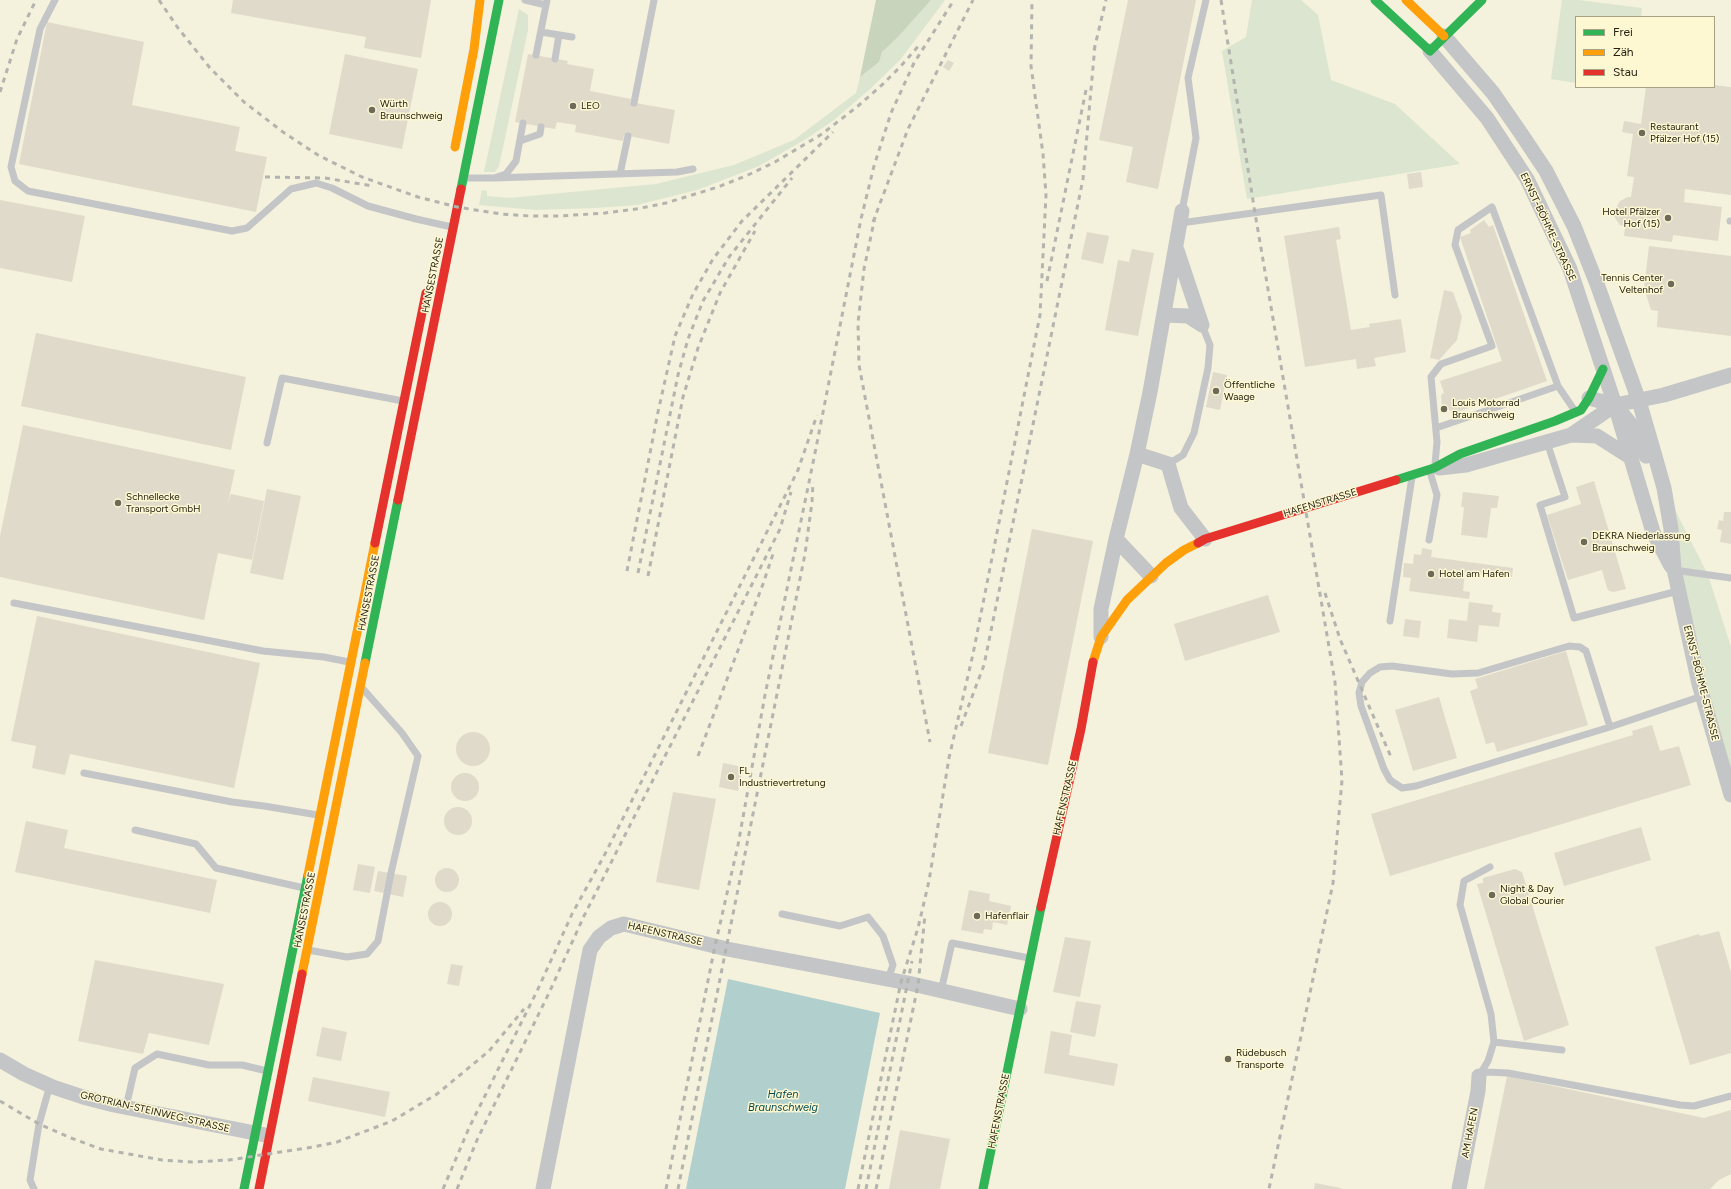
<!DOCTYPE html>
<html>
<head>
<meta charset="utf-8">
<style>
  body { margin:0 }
  #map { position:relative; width:1731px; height:1189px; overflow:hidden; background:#f4f1dc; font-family:Figtree,sans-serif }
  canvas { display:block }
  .legend { position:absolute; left:1575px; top:16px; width:140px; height:72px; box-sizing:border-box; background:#fef8d2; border:1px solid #a7a286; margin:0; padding:5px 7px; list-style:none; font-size:12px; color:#252214 }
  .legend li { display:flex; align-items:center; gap:8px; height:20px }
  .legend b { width:20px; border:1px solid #a7a286 }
</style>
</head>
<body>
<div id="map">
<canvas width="1731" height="1189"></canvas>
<ul class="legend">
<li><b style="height:5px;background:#30b455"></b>Frei</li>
<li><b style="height:5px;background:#ff9f0a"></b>Zäh</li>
<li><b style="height:5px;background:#e5322d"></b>Stau</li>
</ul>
</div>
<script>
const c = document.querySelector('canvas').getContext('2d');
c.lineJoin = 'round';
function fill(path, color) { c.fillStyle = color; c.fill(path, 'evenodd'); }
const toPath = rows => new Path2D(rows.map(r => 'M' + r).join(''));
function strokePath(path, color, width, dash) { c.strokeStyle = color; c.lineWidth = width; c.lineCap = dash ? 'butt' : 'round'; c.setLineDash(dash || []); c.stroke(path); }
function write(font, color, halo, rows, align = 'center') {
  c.font = font + ' Figtree,sans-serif'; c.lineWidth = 3; c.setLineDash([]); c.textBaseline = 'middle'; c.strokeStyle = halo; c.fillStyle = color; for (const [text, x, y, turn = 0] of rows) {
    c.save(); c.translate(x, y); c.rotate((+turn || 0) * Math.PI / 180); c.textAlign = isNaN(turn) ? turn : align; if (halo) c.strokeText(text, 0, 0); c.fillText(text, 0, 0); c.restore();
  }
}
const green = toPath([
  [931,0,945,0,900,60,870,89,834,120,806,139,759,166,697,190,637,205,595,208,536,210,479,205,482,190,487,191,487,196,509,198,656,184,734,165,794,140,856,93,860,77,879,62,882,52,898,37],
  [1252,0,1301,0,1318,15,1331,80,1395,104,1460,164,1247,199,1222,51,1246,37],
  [1562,0,1578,0,1642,8,1641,17,1576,17,1576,83,1551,79],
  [519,9,528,15,528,30,499,166,495,172,484,172],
  [1664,488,1708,575,1731,647,1731,792,1702,696]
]);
const forest = toPath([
  [876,0,931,0,898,37,882,52,879,62,860,77]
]);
const water = toPath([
  [728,979,880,1013,845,1189,686,1189]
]);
const building = toPath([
  [233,0,431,0,421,58,364,48,366,37,231,13],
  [1128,0,1196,0,1158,189,1126,182,1133,147,1099,140],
  [47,22,144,42,132,105,240,127,235,151,267,157,256,212,19,164],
  [345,54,418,69,402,149,329,134],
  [528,54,568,61,567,64,594,69,590,91,631,99,630,102,675,110,669,144,624,135,623,141,575,132,576,125,557,122,555,129,515,122],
  [948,60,954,63,949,71,943,67],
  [1714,85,1731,87,1731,195,1685,189,1684,202,1722,207,1718,241,1673,235,1672,242,1624,236,1625,227,1620,225,1617,221,1614,216,1615,210,1620,201,1628,197,1631,197,1634,177,1627,176,1633,134,1622,132,1624,121,1641,124,1646,87,1714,87],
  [1421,172,1423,187,1409,189,1407,174],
  [0,200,85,216,72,282,0,268],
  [1484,220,1489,227,1493,225,1547,381,1452,414,1450,410,1442,410,1441,395,1444,393,1440,381,1502,361,1460,237,1471,233,1470,230],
  [1339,227,1341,239,1336,240,1351,330,1370,327,1369,324,1401,319,1406,352,1374,358,1376,366,1357,369,1356,359,1305,367,1284,236],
  [1087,232,1109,236,1103,264,1081,259],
  [1649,246,1731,256,1731,336,1657,327,1658,311,1651,310,1646,294,1647,289,1644,289],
  [1132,249,1154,253,1138,336,1105,330,1118,260,1129,262],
  [1444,290,1453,292,1462,317,1457,340,1439,360,1430,358],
  [36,333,246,377,231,450,21,406],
  [1213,372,1227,375,1220,410,1206,407],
  [23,425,235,470,228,503,231,494,264,501,252,560,218,553,204,620,0,577,0,536],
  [1594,481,1626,589,1614,592,1609,591,1607,588,1602,570,1568,580,1547,515,1581,504,1576,487],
  [267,489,301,496,283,580,250,573],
  [1463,492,1499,496,1497,508,1491,508,1487,538,1461,535,1464,507,1461,507],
  [1724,512,1731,512,1731,544,1720,542,1722,530,1717,529,1719,520,1723,521],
  [1032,529,1093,541,1048,765,988,753],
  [1422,548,1432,550,1431,557,1513,568,1512,577,1465,572,1463,591,1470,592,1469,599,1409,591,1411,578,1403,577,1404,563,1413,564,1414,554,1421,555],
  [1268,595,1280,632,1185,661,1174,624],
  [1469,602,1493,605,1492,612,1501,613,1499,627,1479,625,1477,642,1447,638,1449,619,1467,621],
  [37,616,260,663,234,788,70,754,65,775,32,768,36,746,11,741],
  [1405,619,1421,621,1419,638,1403,636],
  [1566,651,1588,725,1497,752,1494,742,1486,744,1470,691,1478,688,1475,679],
  [1439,697,1457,758,1413,771,1395,710],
  [1652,725,1660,751,1679,746,1691,785,1390,876,1371,814,1633,735,1632,731],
  '456 749a17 17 0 1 1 34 0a17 17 0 1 1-34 0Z',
  [723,763,743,767,738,791,719,787],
  '451 787a14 14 0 1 1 28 0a14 14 0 1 1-28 0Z',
  [673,792,716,799,699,890,656,882],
  '444 821a14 14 0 1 1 28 0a14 14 0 1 1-28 0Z',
  [26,821,68,830,64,848,217,880,210,913,15,872],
  [1641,827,1651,860,1564,886,1554,853],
  [358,864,375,867,370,893,353,890],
  '435 880a12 12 0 1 1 24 0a12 12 0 1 1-24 0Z',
  [1515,869,1522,872,1569,1025,1524,1041,1477,884,1483,883,1483,878],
  [378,871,407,876,403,897,374,891],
  [969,890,990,894,989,901,1011,906,1007,925,993,922,992,930,984,929,983,934,961,930],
  '428 914a12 12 0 1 1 24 0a12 12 0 1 1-24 0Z',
  [1719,931,1731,972,1731,1053,1690,1065,1655,947,1699,934,1700,936],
  [1065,937,1091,941,1080,997,1053,992],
  [95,960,224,984,209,1045,149,1033,143,1054,78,1041],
  [451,964,463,966,459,986,447,984],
  [1076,1001,1101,1005,1095,1037,1070,1032],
  [322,1027,347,1032,341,1061,316,1056],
  [1051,1031,1072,1035,1069,1055,1118,1064,1114,1086,1044,1073],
  [1507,1076,1704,1118,1731,1110,1731,1174,1719,1180,1710,1189,1484,1189],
  [313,1077,390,1092,385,1117,308,1101],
  [900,1130,950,1139,940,1189,889,1189],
  [1315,1183,1341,1188,1341,1189,1314,1189]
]);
const lane = toPath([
  [55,0,40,29,11,167,15,181,28,191,232,231,247,228,291,189,316,183,332,188,368,206,416,219,452,227],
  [525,0,546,5],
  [541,32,572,37],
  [536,55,547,0],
  [555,59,559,35],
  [634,103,654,0],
  [520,141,540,134,541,127],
  [620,174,628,136],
  [466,178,494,178,506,174,516,161,523,123],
  [494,178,677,172,693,169],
  [1182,211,1196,138,1188,78,1206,0],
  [1730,221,1731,221],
  [1181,223,1381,195,1395,295],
  [1436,428,1558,386],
  [1547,442,1565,497,1540,505,1574,618,1678,591],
  [267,443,282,378,403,401],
  [1168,464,1183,455,1194,433,1208,368,1210,345,1202,325],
  [1435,464,1437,442,1431,377,1441,364,1492,346,1455,245,1458,230,1492,207,1558,386,1575,411],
  [1429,540,1437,495,1430,472],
  [1674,570,1731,578],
  [14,603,263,651,324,657,349,662],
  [1390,621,1412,477],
  [1610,727,1586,651,1580,647,1569,646,1478,673,1452,674,1392,666,1380,667,1370,673,1362,682,1359,693,1361,706,1384,769,1390,780,1402,788,1416,786,1610,727,1702,696],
  [84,773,232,802,264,806,318,815],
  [135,830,196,844,216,868,304,888],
  [782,914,840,926,868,917,883,936,893,965,888,979],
  [308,950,347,957,367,954,378,941,391,873,418,756,402,733,364,690],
  [941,991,952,943,1029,958],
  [1494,1042,1562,1050],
  [1479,1076,1486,1072,1508,1073,1680,1105,1694,1106,1731,1096],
  [1479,1076,1488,1061,1494,1042,1491,1014,1460,905,1464,881,1490,867],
  [126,1107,135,1068,157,1054,209,1065,242,1065,267,1071],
  [34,1189,30,1180,39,1124,50,1085]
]);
const street = toPath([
  [1444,36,1493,93,1520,132,1546,171,1574,226,1597,284,1639,401,1653,449,1664,488,1671,529,1674,570],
  [1430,51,1487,118,1527,179,1570,269,1615,405,1653,532,1671,566],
  [1177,250,1202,325],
  [1165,315,1188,316,1202,325],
  [1589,398,1615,405,1634,428,1641,440,1646,456],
  [1571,435,1597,436,1630,457],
  [1137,454,1168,464,1181,508,1205,539],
  [1439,468,1466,465,1571,435,1615,405,1664,395,1731,375],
  [1116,539,1151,576],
  [1672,560,1699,684,1731,795],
  [1101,637,1101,609,1116,539,1137,454,1150,392,1182,211],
  [0,1060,24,1074,53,1087,83,1097,114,1105,265,1135],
  [543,1189,590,950,599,937,611,928,624,924,727,949,908,983,1020,1009],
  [1459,1189,1478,1091,1479,1076]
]);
const fast = toPath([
  [1375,0,1430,51,1482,0],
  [461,189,499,0],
  [1396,480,1434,468,1460,454,1555,421,1581,410,1589,398,1603,369],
  [365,663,398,500],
  [244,1189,308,875],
  [983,1189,1041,907]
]);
const slow = toPath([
  [1406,0,1444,36],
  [455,147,474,49,480,0],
  [1093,662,1101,637,1127,600,1166,563,1184,550,1198,543],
  [308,875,375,543],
  [302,974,365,663]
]);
const jam = toPath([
  [398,500,461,189],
  [375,543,426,293],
  [1198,543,1205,539,1396,480],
  [1041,907,1081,729,1093,662],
  [259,1189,302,974]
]);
const rail = toPath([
  [159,0,178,28,210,68,244,102,283,132,318,155,362,177,418,197,457,207,501,214,530,216,560,216,605,213,636,209,666,203,718,187,748,175,775,162,822,134,858,106,883,84,901,66,921,43],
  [1221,0,1255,213,1335,682,1342,780,1333,883,1269,1189],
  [1094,50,1106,0],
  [0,92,17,39,36,0],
  [265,177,325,178,373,186],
  [875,217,864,269,858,323,859,365,930,742],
  [873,222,908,129,973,0],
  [1047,281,1087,85],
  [627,571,658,412,675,336,693,294,713,259,742,221,833,132],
  [638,573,678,375,688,339,703,301,729,257,792,178],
  [648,576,683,397,698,348,720,293,755,231],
  [1325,593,1340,639,1391,757],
  [961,726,984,665,1083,179,1095,45],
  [698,756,763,584,773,554],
  [0,1101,39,1124,71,1138,101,1149,162,1160,192,1162,229,1160,313,1147,337,1142,392,1121,437,1094,489,1051,524,1009],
  [443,1189,469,1128,538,989,572,914,605,854,798,470,817,415],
  [457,1189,477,1140,549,993,584,916,780,529,791,492],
  [666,1189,715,946,738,845,765,695,814,458,861,219,874,166,891,113,914,63,954,0],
  [678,1189,805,554,812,502,813,482],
  [858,1189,901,982,918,928,929,881,949,758,973,654,1040,315,1046,195,1043,154,1031,66,1032,0],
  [866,1189,912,961],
  [876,1189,918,985,925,915]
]);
const markers = [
  [573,106,4,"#6d6a5a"],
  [372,110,4,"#6d6a5a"],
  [1642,133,4,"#6d6a5a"],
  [1668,218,4,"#6d6a5a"],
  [1671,284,4,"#6d6a5a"],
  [1216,391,4,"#6d6a5a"],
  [1444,409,4,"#6d6a5a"],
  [118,503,4,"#6d6a5a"],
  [1584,542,4,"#6d6a5a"],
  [1431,574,4,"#6d6a5a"],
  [731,777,4,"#6d6a5a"],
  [1492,895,4,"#6d6a5a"],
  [977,916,4,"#6d6a5a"],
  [1228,1059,4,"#6d6a5a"]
];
const poiNames = [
  ["Würth",380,104],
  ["Braunschweig",380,116],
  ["LEO",581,106],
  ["Restaurant",1650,127],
  ["Pfälzer Hof (15)",1650,139],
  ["Hotel Pfälzer",1660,212,"right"],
  ["Hof (15)",1660,224,"right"],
  ["Tennis Center",1663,278,"right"],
  ["Veltenhof",1663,290,"right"],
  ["Öffentliche",1224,385],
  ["Waage",1224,397],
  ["Louis Motorrad",1452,403],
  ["Braunschweig",1452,415],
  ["Schnellecke",126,497],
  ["Transport GmbH",126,509],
  ["DEKRA Niederlassung",1592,536],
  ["Braunschweig",1592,548],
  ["Hotel am Hafen",1439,574],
  ["FL",739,771],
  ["Industrievertretung",739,783],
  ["Night & Day",1500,889],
  ["Global Courier",1500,901],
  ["Hafenflair",985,916],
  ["Rüdebusch",1236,1053],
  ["Transporte",1236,1065]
];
const streetNames = [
  ["ERNST-BÖHME-STRASSE",1548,227,65],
  ["HANSESTRASSE",433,275,-79],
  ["HAFENSTRASSE",1320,503,-17],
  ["HANSESTRASSE",369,593,-79],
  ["ERNST-BÖHME-STRASSE",1701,683,76],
  ["HAFENSTRASSE",1065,798,-77],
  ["HANSESTRASSE",305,910,-79],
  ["HAFENSTRASSE",665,934,13],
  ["HAFENSTRASSE",999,1111,-79],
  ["GROTRIAN-STEINWEG-STRASSE",155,1112,13],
  ["AM HAFEN",1470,1133,-79]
];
const waterNames = [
  ["Hafen",783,1095],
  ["Braunschweig",783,1108]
];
fill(green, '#dbe5cf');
fill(forest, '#c8d4bb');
fill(water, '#b1d0cd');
fill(building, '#e0dacb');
strokePath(lane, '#c4c5c6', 7);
strokePath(street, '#c4c5c6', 15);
strokePath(fast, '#30b455', 9);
strokePath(slow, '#ff9f0a', 9);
strokePath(jam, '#e5322d', 9);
strokePath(rail, '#b4b4ae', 3, [5, 5]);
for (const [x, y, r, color] of markers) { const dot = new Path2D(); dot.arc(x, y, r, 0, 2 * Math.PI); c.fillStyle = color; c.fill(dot); strokePath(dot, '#fef8d2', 1.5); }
write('10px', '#252214', '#fef8d2', poiNames, 'left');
write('10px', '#252214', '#fef8d2', streetNames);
write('italic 11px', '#00494f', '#fef8d2', waterNames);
</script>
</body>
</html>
